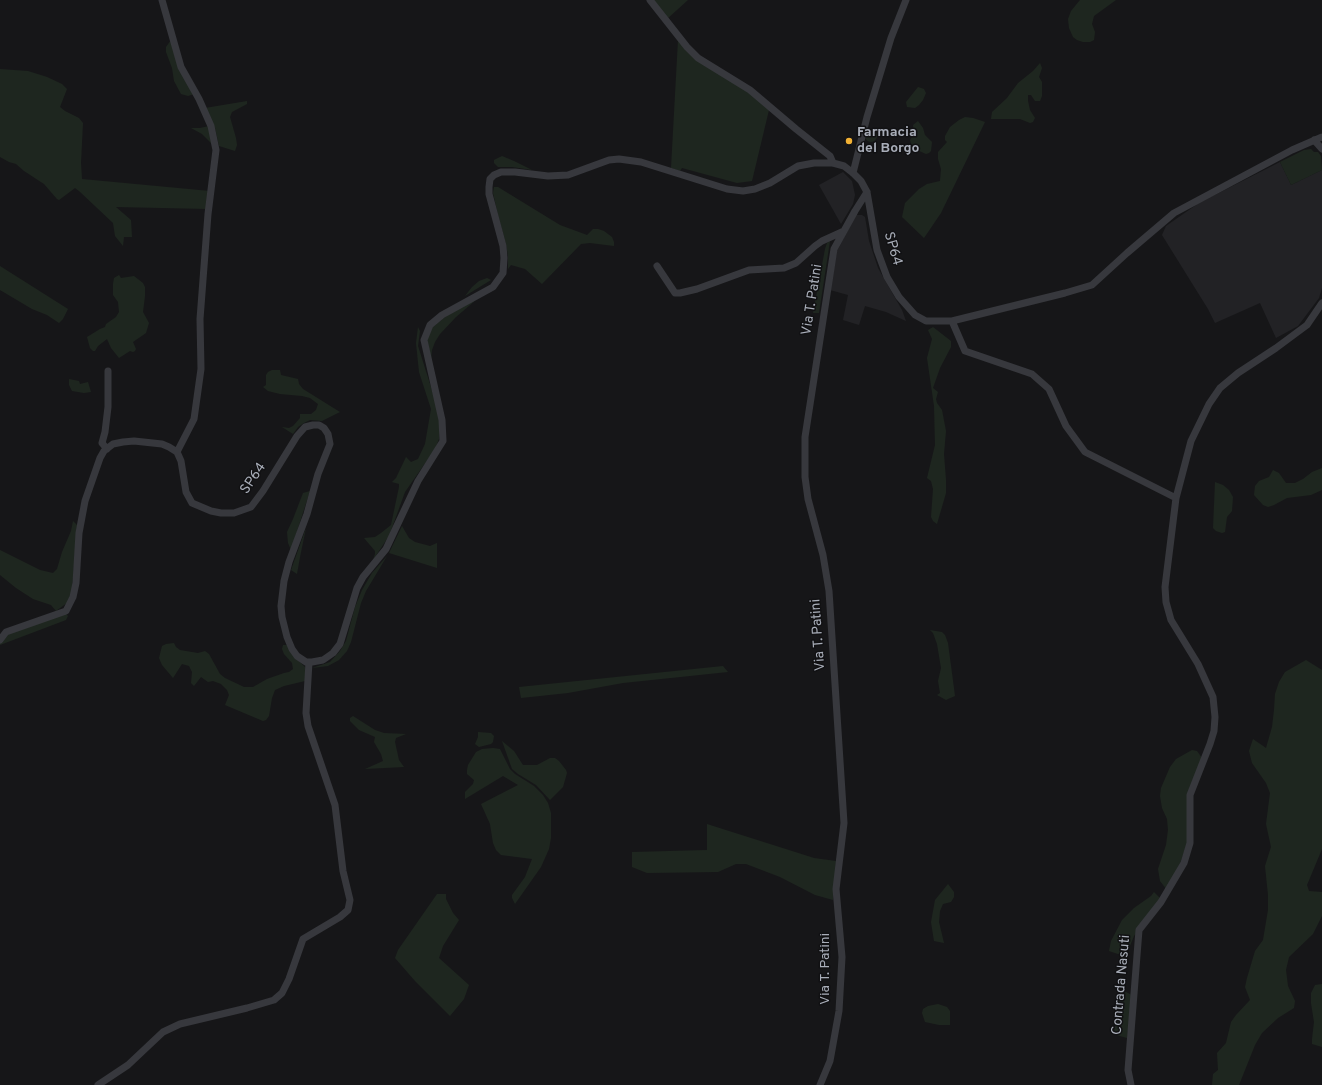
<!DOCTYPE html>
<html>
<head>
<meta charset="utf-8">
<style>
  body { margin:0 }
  canvas { display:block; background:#161618 }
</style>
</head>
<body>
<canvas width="1322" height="1085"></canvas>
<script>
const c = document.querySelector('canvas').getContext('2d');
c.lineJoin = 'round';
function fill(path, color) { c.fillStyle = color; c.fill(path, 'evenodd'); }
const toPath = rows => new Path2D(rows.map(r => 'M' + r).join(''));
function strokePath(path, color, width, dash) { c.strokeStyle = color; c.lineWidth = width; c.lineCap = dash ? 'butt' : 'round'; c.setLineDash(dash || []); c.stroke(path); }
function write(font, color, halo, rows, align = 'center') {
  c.font = font + ' Overpass,sans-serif'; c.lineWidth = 3; c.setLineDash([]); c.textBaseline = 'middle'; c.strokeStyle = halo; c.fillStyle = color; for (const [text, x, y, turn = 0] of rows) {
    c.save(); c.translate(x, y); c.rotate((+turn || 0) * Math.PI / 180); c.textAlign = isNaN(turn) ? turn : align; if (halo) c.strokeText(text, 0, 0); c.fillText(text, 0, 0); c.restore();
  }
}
const built = toPath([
  [1280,162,1291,185,1322,170,1322,288,1319,298,1298,326,1276,338,1260,303,1215,323,1208,309,1162,235,1166,226,1199,203],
  [843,172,852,181,855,195,853,204,841,224,819,185],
  [856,215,862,215,865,217,869,241,878,268,902,310,906,321,886,312,865,306,859,325,843,320,848,295,830,290,837,251]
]);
const green = toPath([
  [652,0,688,0,667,19],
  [1080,0,1116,0,1094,16,1092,24,1095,32,1094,40,1090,42,1083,42,1077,40,1073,37,1069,28,1068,19,1071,11],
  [171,40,194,94,188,96,181,94,174,81,172,68,166,52,166,47],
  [678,40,755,97,769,110,752,181,737,183,682,168,680,171,671,168],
  [1040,63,1042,68,1039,77,1042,82,1042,96,1040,101,1035,101,1031,95,1028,95,1028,101,1030,110,1035,118,1033,122,1030,123,1020,119,991,119,992,112,1007,98,1018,83,1033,71],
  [0,69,28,71,47,77,62,84,67,89,60,107,65,111,79,118,83,123,81,163,82,179,210,191,208,209,116,207,131,220,132,237,124,237,123,246,115,236,113,223,79,191,75,188,59,200,57,199,44,184,24,171,16,164,9,162,0,157],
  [918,87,924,89,926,93,923,100,919,105,915,108,907,107,906,102],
  [247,101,247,104,232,112,230,117,236,138,237,145,235,151,219,146,215,128,205,108],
  [965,117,973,118,985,122,941,213,924,238,902,217,905,203,919,189,927,184,940,181,941,169,938,159,938,152,947,142,945,140,945,136,950,127,959,120],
  [918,121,923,128,925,135,932,142,931,151,929,153,926,154,917,150,911,144,910,140,914,134,913,125],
  [209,126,214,146,202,134,191,128,200,128],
  '865 136a6 6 0 1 1 12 0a6 6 0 1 1-12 0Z',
  [1311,149,1314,152,1318,152,1321,156,1322,170,1291,185,1280,162,1304,150],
  [502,156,514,161,532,170,512,167,498,167,494,163,494,160],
  [494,187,498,187,560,225,587,235,593,229,598,229,604,231,612,237,614,242,614,246,590,243,581,244,542,284,525,269,511,265,508,269,508,256,506,244,498,215,493,193],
  [830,241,819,313,813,313,825,249,827,243],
  [0,266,68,309,63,319,59,323,47,315,32,309,0,290],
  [119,275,121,278,134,276,143,283,145,287,145,296,143,312,149,323,146,333,133,342,136,349,135,351,133,352,130,351,119,358,111,348,107,339,98,346,95,351,93,351,90,348,87,337,100,329,105,327,106,324,116,317,119,312,118,302,113,295,113,284,114,278],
  [487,278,491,280,465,296,472,287,479,281],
  [477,299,456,317,440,334,435,342,432,350,431,360,427,338,431,328,454,310],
  [418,327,420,331,418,346,437,406,440,422,439,439,435,449,405,492,389,536,373,560,375,554,375,551,364,538,375,537,381,533,391,525,399,487,399,484,392,482,396,478,406,457,411,462,418,459,425,444,431,409,419,372,416,343],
  [933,327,951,341,951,347,940,368,933,388,938,392,936,399,937,403,942,410,946,431,944,454,946,480,946,493,937,524,933,521,931,517,933,489,931,481,927,478,935,445,934,406,927,358,932,339,928,330],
  [272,370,280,370,281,375,298,379,299,384,303,389,340,412,322,421,310,420,304,423,298,427,293,434,282,427,289,428,293,426,300,418,300,414,311,414,316,410,318,404,310,398,302,396,280,394,268,391,263,387,266,385,266,375,268,372],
  [69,379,79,381,80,384,88,382,91,392,84,393,72,391,69,385],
  [1322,468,1322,490,1311,495,1287,498,1274,505,1268,507,1263,505,1254,495,1255,486,1259,481,1269,477,1273,470,1279,473,1286,483,1295,483,1303,479,1312,472],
  [1215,482,1223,485,1229,490,1233,497,1232,511,1227,517,1225,532,1222,533,1216,531,1213,528],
  [310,491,291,550,288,543,287,532,293,519,303,493],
  [73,521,77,525,72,591,67,603,56,611,51,605,33,599,16,588,0,575,0,550,40,570,53,573,57,569,62,552,71,531],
  [402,526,409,538,415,542,430,546,437,543,437,568,389,553],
  [306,528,300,557,297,574,291,570],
  [387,556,366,591,361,603,351,642,347,651,339,660,328,666,312,668,330,662,340,651,346,641,355,607,362,590,372,573],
  [66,614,68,616,66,620,0,645,0,643,8,632],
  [930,630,942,632,945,635,948,643,955,696,948,699,946,700,937,695,940,693,938,681,941,668,937,644,933,633],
  [174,643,176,647,180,650,198,653,205,651,209,654,220,674,225,678,244,687,253,687,267,679,284,673,289,672,293,669,292,663,284,654,282,649,283,645,287,645,299,661,305,667,305,681,284,686,275,690,272,698,269,716,266,720,263,721,225,705,229,695,227,690,221,684,213,681,208,682,201,677,194,686,191,683,192,672,189,666,182,664,173,678,162,665,159,658,162,646,166,644],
  [1306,660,1322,670,1322,849,1307,885,1309,891,1322,892,1322,916,1313,934,1289,957,1286,970,1288,986,1295,1001,1294,1008,1278,1018,1262,1033,1255,1045,1239,1085,1212,1085,1213,1074,1218,1070,1217,1053,1226,1043,1231,1022,1236,1015,1250,1000,1245,987,1247,978,1255,951,1263,940,1268,910,1268,895,1265,866,1271,847,1266,824,1270,793,1266,783,1252,763,1249,751,1253,739,1266,748,1272,727,1274,710,1275,694,1279,682,1285,672],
  [723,666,728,672,623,683,568,693,521,698,519,687],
  [353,716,375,730,384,733,406,734,396,738,395,742,399,760,404,767,365,769,383,761,381,754,374,742,375,737,359,730,350,721,350,718],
  [478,732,491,733,494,736,493,742,491,744,479,747,475,744,478,737],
  [502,741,514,751,523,765,537,765,550,758,555,758,559,761,566,770,567,773,563,787,550,800,536,785,518,774,512,769],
  [493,748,500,749,510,769,515,774,534,786,543,795,548,803,551,813,551,838,549,849,541,867,515,904,512,898,512,895,525,877,532,859,501,855,496,850,493,843,490,824,481,804,518,785,503,776,465,799,465,792,473,784,474,780,467,774,467,770,468,765,476,752,482,749],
  [1192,750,1197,751,1202,758,1189,789,1189,837,1181,861,1167,890,1160,881,1158,869,1166,845,1168,830,1167,819,1162,808,1160,796,1161,788,1170,767,1176,759],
  [707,824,814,858,836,861,833,900,815,895,780,877,746,864,736,864,718,872,647,873,632,867,632,852,707,850],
  [948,884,954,892,954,897,951,902,943,904,940,911,939,922,944,943,934,941,931,922,935,900],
  [1154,892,1161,899,1134,936,1127,953,1125,956,1121,955,1109,951,1111,941,1122,920,1134,908,1151,896],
  [437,894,446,894,446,899,453,913,459,920,443,946,439,958,469,985,464,999,450,1016,415,981,395,958,398,950],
  [1322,984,1322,1047,1312,1044,1312,1039,1314,1022,1311,1003,1311,993,1315,985],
  [1126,992,1132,995,1127,1038,1116,1035,1114,1032,1117,1014,1115,1002,1121,994],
  [938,1004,947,1007,950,1011,950,1025,939,1025,925,1022,922,1013,923,1009,928,1006]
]);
const minor = toPath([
  [162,0,181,67,199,99,211,126,216,150,208,214,200,319,201,369,194,419,177,452],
  [650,0,687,47,698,58,750,90,796,129,830,156,833,163],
  [1314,140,1322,149],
  [853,173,867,117,881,71,891,38,906,0],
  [657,266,675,293,680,293,697,289,749,270,784,268,796,263,815,246,822,241,844,231],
  [952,321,965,351,1032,374,1049,389,1066,426,1085,452,1176,498],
  [107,449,102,443,105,432,108,407,108,371],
  [0,640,6,632,66,611,73,597,76,583,79,533,85,501,100,458,104,451,113,444,123,442,134,441,162,444,169,447,177,452,181,461,186,492,192,503,211,511,221,513,234,513,251,507,263,491,297,436,305,427,313,425,319,425,324,428,328,434,330,444,318,474,307,514,289,562,284,581,281,606,282,617,287,637,292,649,297,656,306,662,312,662,323,660,333,653,340,644,357,588,363,577,386,549,418,481,443,441,442,420,424,340,430,325,442,315,493,287,503,273,504,258,503,246,489,194,489,187,490,179,494,175,501,172,515,172,548,176,568,175,609,160,619,159,641,162,727,189,743,191,755,189,770,183,798,166,814,163,833,163,844,166,853,173,861,181,867,192,877,250,887,277,899,297,915,315,926,321,952,321,1065,293,1092,285,1127,253,1174,213,1292,150,1322,137],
  [98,1085,128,1065,163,1032,180,1024,247,1008,274,1000,282,993,289,979,303,939,340,917,348,910,350,900,343,871,335,805,308,726,306,713,309,662],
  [820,1085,830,1061,839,1011,842,957,836,889,844,823,829,591,823,555,808,499,805,477,805,437,834,249,855,211,867,192],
  [1131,1085,1128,1070,1139,930,1161,902,1184,863,1190,843,1190,795,1210,744,1214,731,1215,717,1213,697,1198,664,1171,620,1166,602,1165,587,1176,498,1191,441,1209,404,1220,388,1238,373,1276,348,1307,325,1322,303]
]);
const markers = [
  [849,141,4,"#f2b134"]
];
const poiNames = [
  ["Farmacia",857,133],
  ["del Borgo",857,149]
];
const streetNames = [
  ["SP64",892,249,74],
  ["Via T. Patini",813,300,-81],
  ["SP64",254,479,-56],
  ["Via T. Patini",819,635,-94],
  ["Via T. Patini",826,969,-90],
  ["Contrada Nasuti",1122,985,-85]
];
fill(built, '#222225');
fill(green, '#1e261f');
strokePath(minor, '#37383d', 7);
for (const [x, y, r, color] of markers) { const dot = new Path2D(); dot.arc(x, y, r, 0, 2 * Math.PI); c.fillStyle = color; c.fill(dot); strokePath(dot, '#111113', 1.5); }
write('bold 14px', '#a8adb8', '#111113', poiNames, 'left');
write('14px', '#a8adb8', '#111113', streetNames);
</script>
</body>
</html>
